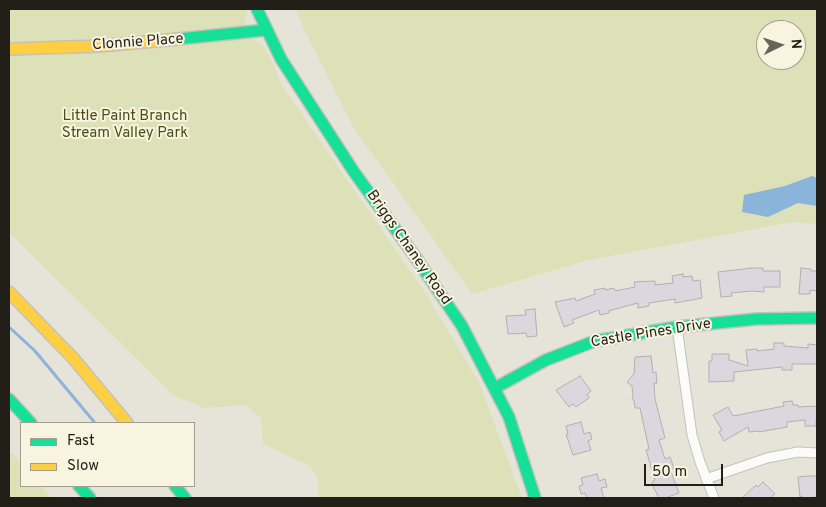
<!DOCTYPE html>
<html>
<head>
<meta charset="utf-8">
<style>
  body { margin:0 }
  #map { position:relative; width:826px; height:507px; overflow:hidden; background:#e6e4d9; font-family:Overpass,sans-serif }
  canvas { display:block }
  .frame { position:absolute; inset:0; border:10px solid #211f18; pointer-events:none }
  .legend { position:absolute; left:20px; top:422px; width:175px; height:65px; box-sizing:border-box; background:#f9f4e0; border:1px solid #a39f90; margin:0; padding:6px 9px; list-style:none; font-size:15px; color:#211f18 }
  .legend li { display:flex; align-items:center; gap:10px; height:25px }
  .legend b { width:25px; border:1px solid #a39f90 }
  .north { position:absolute; left:756px; top:20px; width:50px; height:50px; box-sizing:border-box; background:#f9f4e0; border:1px solid #a39f90; border-radius:50%; rotate:86deg; font-size:14px; font-weight:700; line-height:20px; text-align:center; color:#211f18 }
  .north::after { content:''; display:block; margin:auto; width:18px; height:22px; background:#66645c; clip-path:polygon(50% 0,100% 100%,50% 72%,0 100%) }
  .scale { position:absolute; left:644px; top:464px; width:79px; height:22px; box-sizing:border-box; border:2px solid #211f18; border-top:0; padding-left:6px; font-size:15px; line-height:18px; white-space:nowrap; color:#211f18; -webkit-text-stroke:4px #f9f4e0; paint-order:stroke }
</style>
</head>
<body>
<div id="map">
<canvas width="826" height="507"></canvas>
<div class="frame"></div>
<ul class="legend">
<li><b style="height:6px;background:#16e098"></b>Fast</li>
<li><b style="height:6px;background:#ffcf43"></b>Slow</li>
</ul>
<div class="north">N</div>
<div class="scale">50 m</div>
</div>
<script>
const c = document.querySelector('canvas').getContext('2d');
c.lineJoin = 'round';
function fill(path, color) { c.fillStyle = color; c.fill(path, 'evenodd'); }
const toPath = rows => new Path2D(rows.map(r => 'M' + r).join(''));
function strokePath(path, color, width, dash) { c.strokeStyle = color; c.lineWidth = width; c.lineCap = dash ? 'butt' : 'round'; c.setLineDash(dash || []); c.stroke(path); }
function write(font, color, halo, rows, align = 'center') {
  c.font = font + ' Overpass,sans-serif'; c.lineWidth = 4; c.setLineDash([]); c.textBaseline = 'middle'; c.strokeStyle = halo; c.fillStyle = color; for (const [text, x, y, turn = 0] of rows) {
    c.save(); c.translate(x, y); c.rotate((+turn || 0) * Math.PI / 180); c.textAlign = isNaN(turn) ? turn : align; if (halo) c.strokeText(text, 0, 0); c.fillText(text, 0, 0); c.restore();
  }
}
const green = toPath([
  [9,9,248,9,245,22,253,39,262,44,271,59,281,84,422,288,479,382,522,498,318,498,318,478,310,466,263,444,261,418,245,405,204,408,173,395,9,232],
  [296,9,817,9,817,224,793,222,589,260,472,294,355,130,304,29],
  [766,30,796,30,796,60,766,60],
  [9,452,15,456,21,463,21,486,41,486,52,498,9,498]
]);
const water = toPath([
  [812,176,817,178,817,206,798,203,768,217,742,212,744,195,785,186]
]);
const stream = toPath([
  [9,327,35,351,95,423]
]);
const building = toPath([
  [752,268,763,268,763,271,780,271,780,287,764,287,764,292,752,291,731,293,732,296,721,297,718,272,752,268],
  [801,268,811,269,811,271,817,271,817,291,810,290,810,294,799,294,801,268],
  [683,274,683,277,692,276,693,281,700,280,702,298,675,303,675,299,649,303,649,306,638,308,638,303,608,311,609,313,600,315,599,310,572,320,574,323,564,327,555,302,575,298,576,301,595,294,594,290,605,288,605,290,614,288,615,291,635,287,634,282,655,281,655,285,673,283,672,276,683,274],
  [535,309,537,336,527,337,526,333,508,334,506,316,526,315,525,310,535,309],
  [774,343,784,343,784,346,808,348,808,344,817,345,817,364,792,364,792,370,782,370,782,367,734,372,734,381,709,382,709,361,712,361,712,354,729,354,729,360,748,366,746,350,757,349,757,351,774,349,774,343],
  [651,356,653,373,656,372,657,383,654,383,655,399,665,438,659,440,665,459,670,457,674,468,670,469,679,493,665,498,659,498,655,490,653,488,654,486,652,482,655,480,646,450,649,449,640,408,635,408,634,401,632,398,633,396,632,386,627,382,634,374,635,357,651,356],
  [580,376,591,391,587,395,589,398,576,407,573,404,569,407,556,390,580,376],
  [792,401,793,405,798,405,798,407,817,406,816,426,805,426,805,420,787,422,787,427,759,432,759,431,749,432,748,427,724,441,719,432,722,430,713,415,728,407,733,416,784,406,783,402,792,401],
  [581,422,584,434,590,432,592,439,588,441,591,450,573,455,566,434,568,434,566,426,581,422],
  [597,474,599,481,605,479,607,487,601,488,604,498,587,498,585,493,581,494,579,486,583,485,581,478,597,474],
  [809,476,817,476,817,497,802,498,802,496,800,497,798,477,809,476],
  [763,482,775,494,770,498,742,498,756,485,758,487,763,482]
]);
const street = toPath([
  [677,327,692,435,700,462,714,498],
  [706,479,767,458,798,452,817,453]
]);
const fast = toPath([
  [257,9,281,59,354,172,414,255,462,326,509,417,535,498],
  [178,39,266,30],
  [495,388,546,360,595,341,677,327,757,319,817,318],
  [9,399,31,423],
  [79,486,90,498],
  [175,486,185,498]
]);
const slow = toPath([
  [9,49,100,46,178,39],
  [9,292,73,358,127,423]
]);
const streetNames = [
  ["Clonnie Place",138,43,-4],
  ["Briggs Chaney Road",408,248,55],
  ["Castle Pines Drive",651,334,-9]
];
const parkNames = [
  ["Little Paint Branch",125,117],
  ["Stream Valley Park",125,134]
];
fill(green, '#dde1b7');
fill(water, '#8ab4d9');
strokePath(stream, '#8ab4d9', 3);
fill(building, '#dbd7de');
strokePath(building, '#b1b0ae', 1);
strokePath(street, '#c4c2ba', 11);
strokePath(fast, '#c4c2ba', 14);
strokePath(slow, '#c4c2ba', 14);
strokePath(street, '#fbfbf9', 9);
strokePath(fast, '#16e098', 11);
strokePath(slow, '#ffcf43', 11);
write('15px', '#211f18', '#f9f4e0', streetNames);
write('15px', '#4a5014', '#f9f4e0', parkNames);
</script>
</body>
</html>
